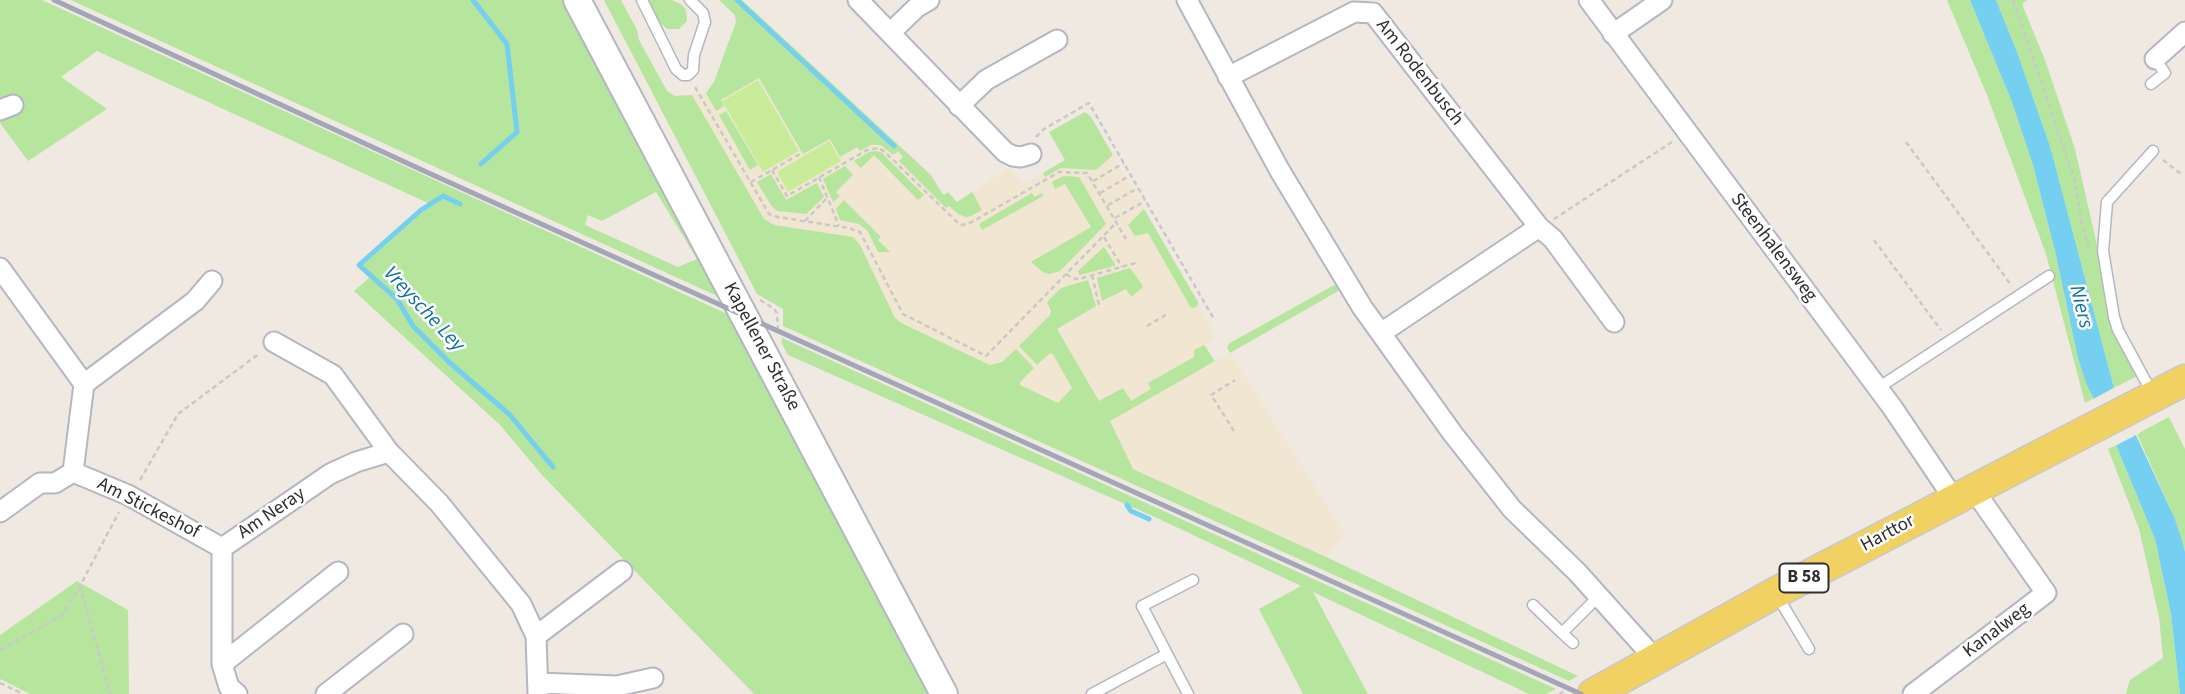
<!DOCTYPE html>
<html>
<head>
<meta charset="utf-8">
<style>
  body { margin:0 }
  canvas { display:block; background:#efe9e1 }
</style>
</head>
<body>
<canvas width="2185" height="694"></canvas>
<script>
const c = document.querySelector('canvas').getContext('2d');
c.lineJoin = 'round';
function fill(path, color) { c.fillStyle = color; c.fill(path, 'evenodd'); }
const toPath = rows => new Path2D(rows.map(r => 'M' + r).join(''));
function strokePath(path, color, width, dash) { c.strokeStyle = color; c.lineWidth = width; c.lineCap = dash ? 'butt' : 'round'; c.setLineDash(dash || []); c.stroke(path); }
function write(font, color, halo, rows, align = 'center') {
  c.font = font + ' "Source Sans 3",sans-serif'; c.lineWidth = 5; c.setLineDash([]); c.textBaseline = 'middle'; c.strokeStyle = halo; c.fillStyle = color; for (const [text, x, y, turn = 0] of rows) {
    c.save(); c.translate(x, y); c.rotate((+turn || 0) * Math.PI / 180); c.textAlign = isNaN(turn) ? turn : align; if (halo) c.strokeText(text, 0, 0); c.fillText(text, 0, 0); c.restore();
  }
}
const education = toPath([
  [762,60,861,120,894,150,899,145,931,175,942,193,944,195,948,192,957,202,1008,168,1024,184,1043,173,1045,176,1061,168,1096,170,1113,155,1211,327,1214,339,1205,345,1214,361,1230,353,1345,534,1324,556,1133,469,1110,421,1064,423,771,284,669,94,675,96,706,93,714,82]
]);
const green = toPath([
  [0,0,42,0,736,318,933,694,754,694,543,476,500,425,354,291,369,278,357,266,428,203,97,51,61,77,107,109,28,161,0,123],
  [71,0,567,0,728,301],
  [656,192,697,259,678,267,585,225,588,215,602,221],
  [604,0,621,0,637,30,639,40,667,91,675,96,692,95,764,219,774,225,853,237,860,245,895,318,901,323,990,365,1002,362,1016,349,1034,368,1020,382,1020,385,1058,403,1072,388,1053,354,1050,353,1037,365,1019,346,1050,315,1051,311,1047,302,1061,288,1088,280,1096,306,1057,329,1099,401,1123,388,1131,401,1151,389,1148,383,1194,357,1194,350,1204,345,1215,361,1110,421,1133,469,1324,556,1578,676,1569,681,783,326,783,309,757,294],
  [648,0,672,0,682,5,686,10,687,21,679,29,667,29,659,22],
  [719,0,742,0,931,175,942,193,944,195,948,192,957,202,972,192,982,210,971,216,966,217,958,214,949,206,946,208,899,161,903,157,898,151,893,155,881,145,870,145,860,151,857,147,840,157,830,139,803,154,759,78,721,100,724,106,716,111,706,93,714,82,736,22,735,15],
  [1947,0,1970,0,2012,102,2033,165,2055,251,2078,358,2093,399,2085,403,2046,254,1987,95],
  [1996,0,2027,0,2022,4,2045,60,2075,149,2097,245,2106,309,2114,335,2137,376,2114,388,2050,146,2017,52],
  [726,111,758,165,750,170,719,115],
  [1085,112,1091,117,1113,155,1096,170,1061,168,1045,177,1043,173,1065,160,1049,132],
  [877,151,882,153,924,195,918,200,874,155,861,168,854,161,869,152],
  [845,166,853,175,836,192,840,196,833,202,823,179],
  [771,174,786,200,817,183,824,197,806,214,777,211,771,205,757,182],
  [1063,176,1079,177,1106,224,1060,271,1049,274,1043,272,1031,262,1091,227,1065,184,1055,189,1052,182],
  [1032,193,1034,197,1042,193,1043,196,982,230,979,224],
  [844,200,881,237,878,240,890,252,878,252,867,230,859,224,840,220,836,209],
  [1144,209,1198,302,1198,305,1194,308,1191,308,1148,233,1135,236,1128,225],
  [1104,247,1115,264,1115,266,1079,275,1078,271],
  [1130,268,1143,286,1142,288,1131,297,1126,289,1102,301,1097,278],
  [1336,284,1340,290,1230,353,1227,347,1230,343],
  [782,338,1556,689,1546,694,1529,694,1313,592,1368,694,1303,694,1259,609,1301,586,1157,518,788,355,782,344],
  [2169,417,2185,449,2185,552,2175,519,2137,434],
  [2116,445,2155,539,2171,614,2180,694,2126,694,2130,680,2163,658,2159,617,2139,529,2108,449],
  [77,581,128,610,129,694,30,694,0,679,0,635]
]);
const pitch = toPath([
  [758,80,799,151,763,172,722,101],
  [829,141,841,161,788,192,777,172]
]);
const water = toPath([
  [1970,0,1996,0,2017,52,2050,146,2114,388,2175,519,2183,544,2185,552,2185,694,2180,694,2171,614,2155,539,2116,445,2086,383,2078,358,2055,251,2033,165,2012,102]
]);
const pier = toPath([
  [2117,386,2140,433,2113,447,2090,401]
]);
const stream = toPath([
  [473,0,507,44,517,132,481,164],
  [737,0,894,146],
  [460,204,443,196,421,210,359,265,397,299,413,326,449,362,510,415,553,467],
  [1127,505,1131,511,1149,519]
]);
const path = toPath([
  [2013,0,2075,180,2081,221,2089,250],
  [695,87,769,214,778,217,848,228,860,232,903,314,986,356,1116,223],
  [1036,137,1044,129,1089,103,1214,319],
  [1906,142,2012,286],
  [2163,160,2181,174],
  [772,170,787,196,867,150,879,148,886,153,957,222,962,225,972,222,1059,172,1087,173,1126,239],
  [819,177,839,226],
  [1093,181,1124,163],
  [751,182,800,154],
  [1100,193,1131,175],
  [1108,205,1138,188],
  [1115,218,1145,201],
  [1554,219,1672,142],
  [805,221,827,198],
  [1104,237,1122,267],
  [1874,240,1941,330],
  [1066,274,1072,278,1079,279,1139,262],
  [1092,275,1099,305],
  [760,300,773,308,777,313,778,333],
  [1147,326,1169,313],
  [1234,431,1211,395,1235,380],
  [140,480,178,414,260,353],
  [80,586,110,694],
  [0,650,61,616,80,586,119,512],
  [0,683,23,694],
  [1559,694,1572,687]
]);
const service = toPath([
  [642,0,676,69,683,75,688,75,693,70,694,55,705,22,703,13,690,0],
  [2151,84,2165,73,2155,59],
  [1878,388,2049,276],
  [2152,393,2118,330,2114,317,2103,251,2107,202,2153,151],
  [1778,597,1809,649],
  [1533,605,1562,633,1599,596],
  [1562,633,1573,643],
  [1167,654,1142,606,1193,580],
  [1092,694,1167,654,1188,694]
]);
const minor = toPath([
  [858,0,1005,152,1013,156,1021,157,1031,154],
  [1187,0,1280,171,1362,307,1453,434,1512,509,1577,572,1656,660],
  [1589,0,1892,407,1954,499],
  [890,33,917,7,929,0],
  [1613,34,1662,0],
  [2155,59,2185,32],
  [1228,77,1354,12,1373,13,1539,227,1381,333],
  [959,106,986,80,1057,40],
  [0,110,13,105],
  [1539,227,1553,239,1614,322],
  [0,268,84,384,73,472,128,495,222,548],
  [274,342,333,375,389,452],
  [84,384,195,301,212,281],
  [0,512,40,483,55,483,73,472],
  [536,636,622,571],
  [222,664,338,572],
  [538,683,617,686,653,678],
  [237,694,229,687,222,664,222,548,330,474,356,462,389,452,439,503,521,604,536,636,538,694],
  [326,694,403,634],
  [1913,694,2046,593,1974,490]
]);
const secondary = toPath([
  [577,0,944,694]
]);
const primary = toPath([
  [1593,694,1775,593,2185,380]
]);
const rail = toPath([
  [54,0,433,175,1581,694]
]);
const shields = [
  [1804,578,49]
];
const shieldNames = [
  ["B 58",1804,578]
];
const streetNames = [
  ["Am Rodenbusch",1419,73,52],
  ["Steenhalensweg",1773,248,53],
  ["Kapellener Straße",761,347,62],
  ["Am Stickeshof",148,509,27],
  ["Am Neray",272,514,-34],
  ["Harttor",1888,534,-28],
  ["Kanalweg",1997,631,-37]
];
const waterNames = [
  ["Niers",2080,307,76],
  ["Vreysche Ley",423,310,47]
];
fill(education, '#f0e6d1');
fill(green, '#b6e59e');
fill(pitch, '#c9ec9a');
fill(water, '#75cff0');
fill(pier, '#efe9e1');
strokePath(stream, '#75cff0', 5);
strokePath(service, '#b4b7c1', 13);
strokePath(minor, '#b4b7c1', 23);
strokePath(secondary, '#b4b7c1', 30);
strokePath(primary, '#c9c9c9', 33);
strokePath(path, '#c9c9c9', 2.5, [5, 3.5]);
strokePath(service, '#fff', 10);
strokePath(minor, '#fff', 19);
strokePath(secondary, '#fff', 26);
strokePath(primary, '#f2d163', 30);
strokePath(rail, '#a3a6b8', 5);
for (const [x, y, w] of shields) { const box = new Path2D(); box.roundRect(x - w / 2, y - 14.5, w, 29, 5); c.fillStyle = '#fff'; c.fill(box); strokePath(box, '#2e2e2e', 2); }
write('bold 18px', '#2e2e2e', null, shieldNames);
write('19px', '#2e2e2e', '#fff', streetNames);
write('italic 21px', '#0d6fa3', '#fff', waterNames);
</script>
</body>
</html>
